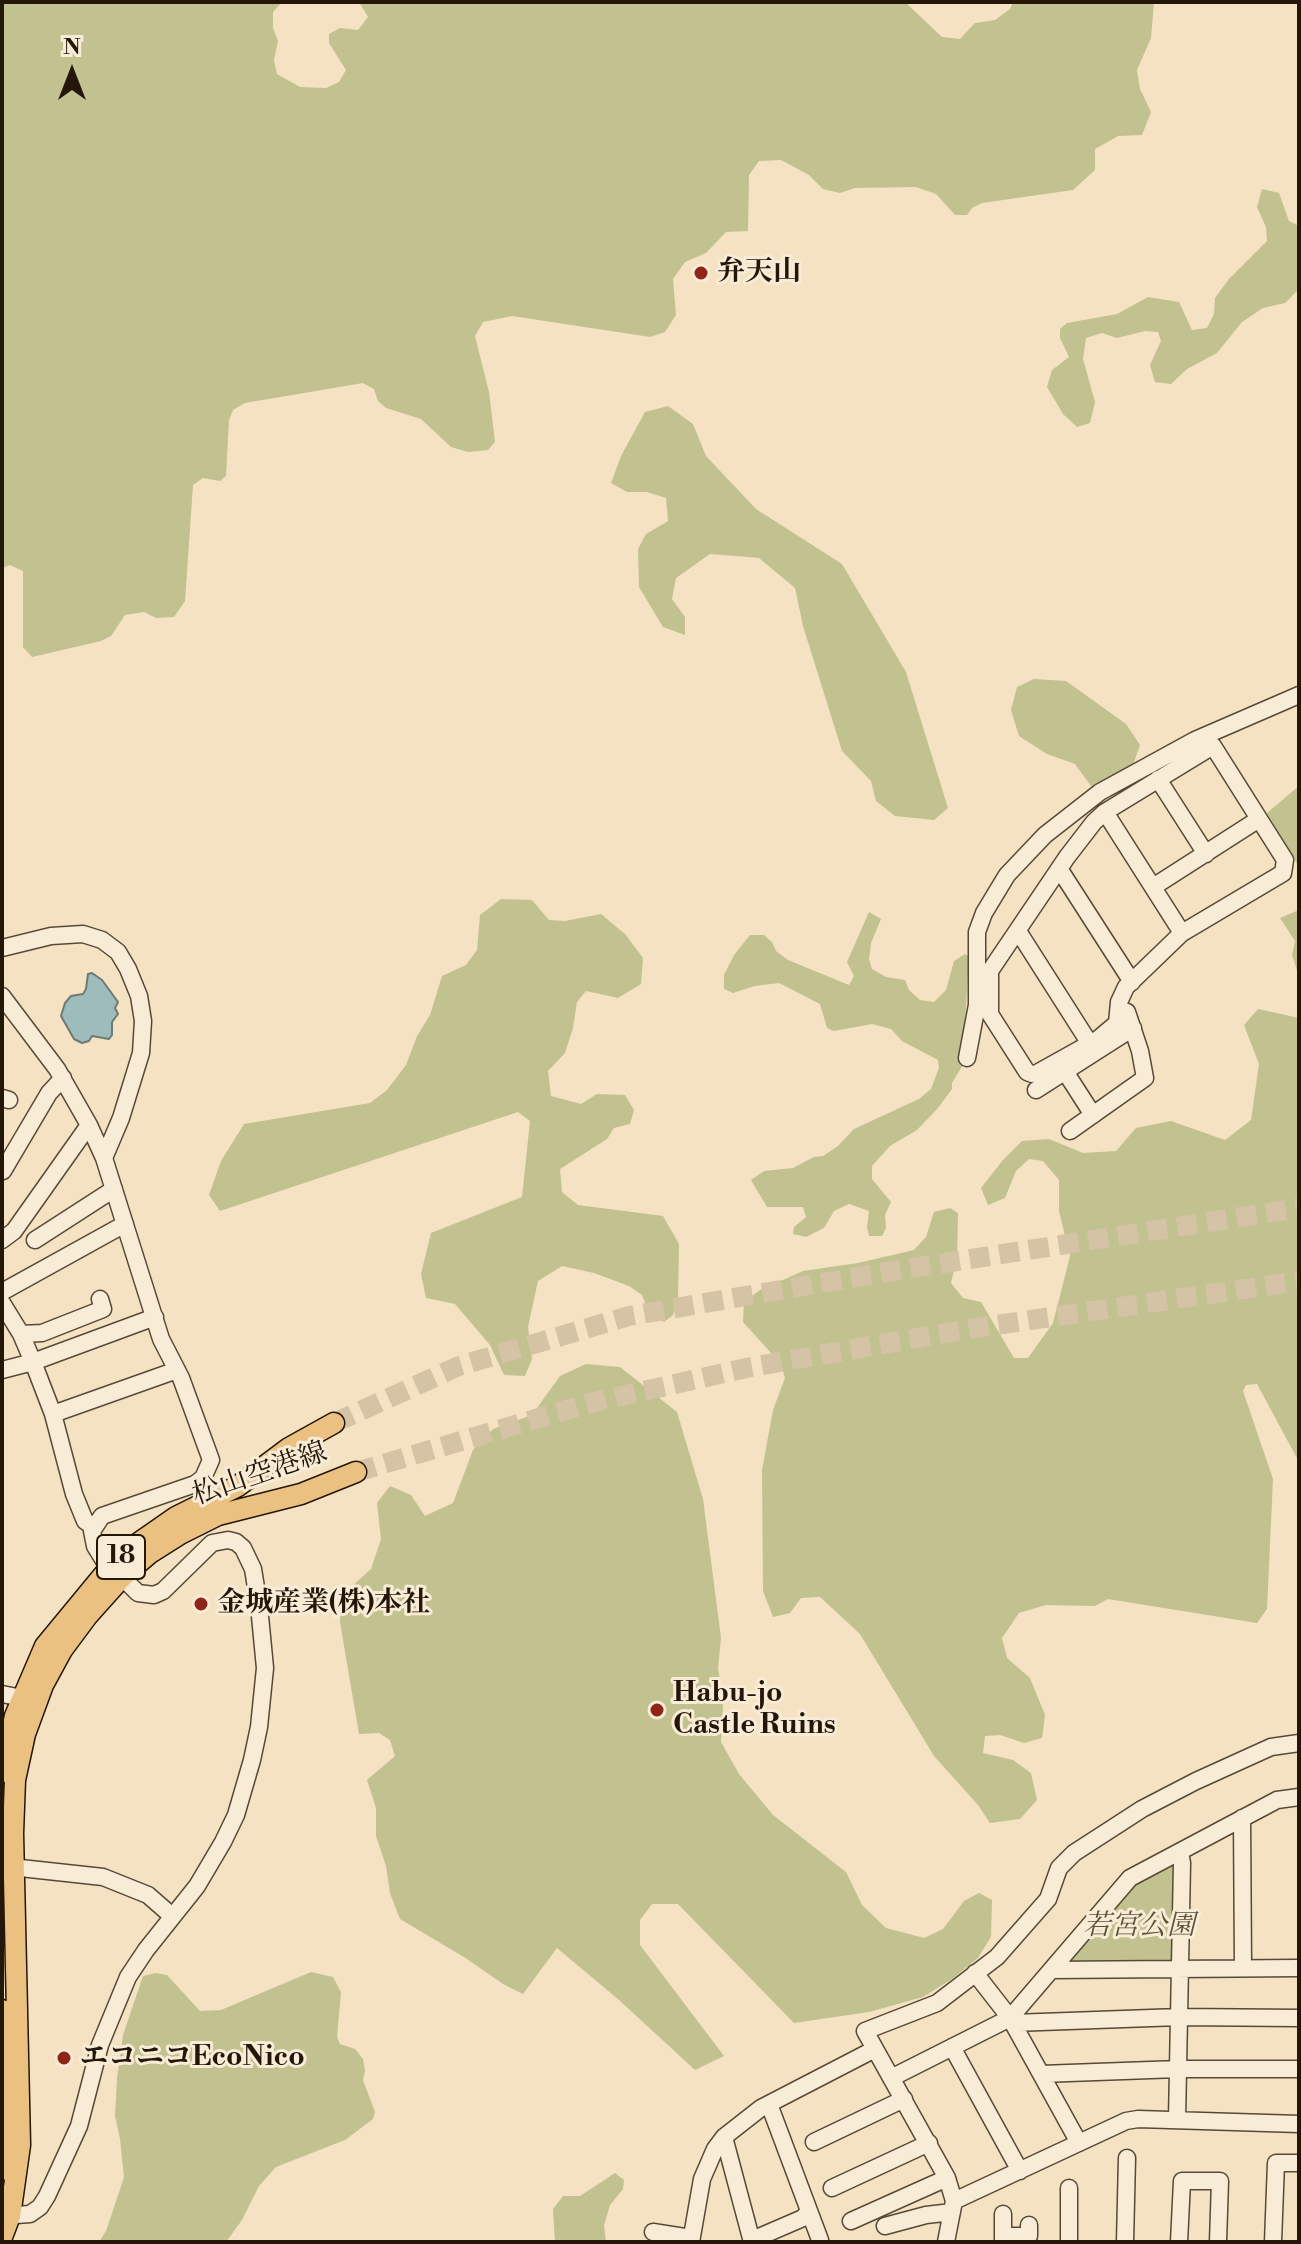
<!DOCTYPE html>
<html>
<head>
<meta charset="utf-8">
<style>
  body { margin:0 }
  #map { position:relative; width:1301px; height:2244px; overflow:hidden; background:#f4e2c2; font-family:"Libre Bodoni",serif }
  canvas { display:block }
  .frame { position:absolute; inset:0; border:4px solid #241608; pointer-events:none }
  .north { position:absolute; left:32px; top:32px; width:80px; height:80px; -webkit-text-stroke:6px #f8ecd7; paint-order:stroke; rotate:0deg; font-size:22px; font-weight:700; line-height:32px; text-align:center; color:#241608 }
  .north::after { content:''; display:block; margin:auto; width:28px; height:36px; background:#241608; clip-path:polygon(50% 0,100% 100%,50% 72%,0 100%) }
</style>
</head>
<body>
<div id="map">
<canvas width="1301" height="2244"></canvas>
<div class="frame"></div>
<div class="north">N</div>
</div>
<script>
const c = document.querySelector('canvas').getContext('2d');
c.lineJoin = 'round';
function fill(path, color) { c.fillStyle = color; c.fill(path, 'evenodd'); }
const toPath = rows => new Path2D(rows.map(r => 'M' + r).join(''));
function strokePath(path, color, width, dash) { c.strokeStyle = color; c.lineWidth = width; c.lineCap = dash ? 'butt' : 'round'; c.setLineDash(dash || []); c.stroke(path); }
function write(font, color, halo, rows, align = 'center') {
  c.font = font + ' "Libre Bodoni","Noto Serif JP",serif'; c.lineWidth = 6; c.setLineDash([]); c.textBaseline = 'middle'; c.strokeStyle = halo; c.fillStyle = color; for (const [text, x, y, turn = 0] of rows) {
    c.save(); c.translate(x, y); c.rotate((+turn || 0) * Math.PI / 180); c.textAlign = isNaN(turn) ? turn : align; if (halo) c.strokeText(text, 0, 0); c.fillText(text, 0, 0); c.restore();
  }
}
const green = toPath([
  [2,2,293,2,281,3,273,12,273,28,278,41,274,60,277,74,300,87,326,88,339,82,346,70,329,43,329,34,340,28,358,30,368,17,359,2,905,2,942,37,960,39,975,23,995,20,1010,9,1013,2,1154,2,1151,38,1137,70,1140,89,1151,112,1142,135,1118,136,1095,149,1095,170,1073,190,982,203,972,208,967,215,955,215,936,194,916,187,855,188,840,193,823,189,809,175,781,160,759,161,749,175,748,231,726,232,706,253,685,262,673,279,676,315,665,332,650,337,512,316,483,322,475,336,489,392,495,442,488,450,468,452,451,447,421,419,386,408,378,401,374,389,363,383,245,403,233,410,229,420,226,476,220,481,203,478,193,485,185,601,174,617,156,618,144,612,125,615,111,636,101,641,32,657,23,647,23,571,10,565,2,568],
  [1262,189,1279,193,1289,221,1299,226,1299,289,1285,303,1263,308,1242,322,1217,353,1187,369,1171,384,1155,382,1150,365,1161,341,1158,332,1145,331,1117,338,1102,333,1086,338,1083,359,1095,402,1090,423,1077,427,1063,414,1047,387,1052,370,1069,357,1060,338,1060,329,1067,323,1117,314,1148,297,1179,302,1192,330,1207,328,1214,314,1215,298,1229,279,1267,241,1266,227,1257,207],
  [668,406,693,424,706,456,756,509,842,564,906,672,948,808,934,820,895,816,876,801,871,781,842,751,803,626,795,588,759,558,710,554,676,578,672,599,685,617,685,635,663,627,639,587,638,549,646,534,668,521,666,498,647,492,627,492,611,483,621,456,645,412],
  [1034,679,1066,681,1126,724,1140,745,1133,765,1091,786,1075,764,1047,754,1019,736,1011,710,1017,687],
  [1299,786,1299,867,1267,813],
  [501,899,532,900,549,920,565,921,601,914,625,934,643,958,641,984,618,998,586,991,577,1002,573,1028,565,1053,548,1071,551,1096,581,1104,597,1094,625,1095,634,1110,630,1124,614,1128,607,1139,560,1169,562,1192,578,1205,663,1216,679,1244,678,1298,673,1315,664,1322,649,1313,642,1295,629,1286,594,1273,562,1266,538,1281,528,1327,532,1359,525,1376,504,1375,490,1345,455,1304,426,1298,421,1274,431,1233,522,1197,530,1121,518,1112,220,1211,209,1195,221,1161,244,1124,370,1103,387,1090,406,1065,417,1036,430,1015,442,976,466,965,477,950,480,915],
  [1299,910,1299,977,1292,955,1295,941,1280,918],
  [869,912,881,919,871,943,869,959,872,969,886,977,905,980,909,990,920,1000,934,1002,946,990,954,961,965,954,969,957,965,1023,967,1058,952,1083,952,1089,938,1108,917,1130,890,1146,872,1166,872,1179,891,1202,885,1215,886,1228,882,1236,869,1236,867,1227,869,1211,849,1204,834,1211,824,1228,806,1237,793,1234,794,1227,806,1217,803,1207,767,1207,751,1180,764,1171,793,1168,814,1157,823,1156,838,1146,854,1129,919,1099,931,1089,939,1068,938,1060,902,1041,891,1029,872,1024,834,1031,827,1028,820,1004,779,983,755,986,733,993,724,989,724,975,734,955,750,935,764,935,772,942,776,951,788,960,849,985,854,976,847,962],
  [1258,1009,1299,1018,1299,1467,1298,1460,1257,1384,1246,1385,1243,1391,1273,1479,1267,1609,1257,1623,1108,1599,1095,1606,1046,1605,1019,1613,1002,1638,1007,1658,1030,1678,1045,1715,1042,1738,1024,1743,1000,1735,985,1736,983,1753,1013,1760,1031,1773,1037,1800,1020,1819,990,1823,978,1805,934,1756,860,1634,820,1597,801,1598,790,1613,773,1617,763,1591,762,1470,773,1410,785,1378,781,1364,743,1322,744,1302,760,1290,803,1271,858,1263,914,1250,926,1237,934,1212,950,1208,958,1213,957,1258,951,1283,963,1298,981,1302,1014,1358,1028,1358,1053,1323,1070,1256,1059,1211,1059,1180,1043,1161,1029,1159,1016,1171,1005,1198,988,1205,981,1188,1003,1160,1022,1141,1049,1139,1083,1153,1116,1151,1136,1128,1171,1121,1225,1140,1251,1120,1259,1064,1244,1025],
  [586,1364,620,1367,677,1412,703,1499,721,1638,718,1668,723,1703,721,1742,739,1774,773,1815,846,1872,862,1905,886,1928,924,1938,943,1929,964,1901,979,1893,992,1900,991,1937,978,1958,952,1979,923,1997,869,2012,794,2023,678,1904,652,1904,640,1920,640,1945,724,2056,695,2070,619,2000,557,1948,523,1994,503,1984,464,1957,400,1919,390,1893,386,1866,376,1836,376,1808,367,1780,395,1756,390,1740,379,1733,359,1734,340,1622,342,1595,371,1569,381,1539,377,1503,390,1486,411,1495,425,1516,453,1503,473,1450,493,1429,532,1415,560,1376],
  [1172,1861,1178,1867,1176,1965,1064,1967,1116,1896],
  [311,1972,333,1977,341,1992,337,2037,340,2044,355,2049,363,2059,365,2071,363,2080,375,2112,373,2119,345,2140,276,2167,259,2186,242,2220,226,2242,99,2242,106,2231,124,2177,120,2139,115,2116,117,2078,123,2035,143,1976,156,1973,167,1975,200,2011,221,2010],
  [615,2173,624,2180,623,2189,610,2205,604,2225,606,2242,555,2242,553,2209,563,2196,580,2196]
]);
const water = toPath([
  [92,973,102,980,118,1002,115,1008,118,1014,112,1022,112,1035,109,1039,92,1036,89,1041,82,1043,74,1039,61,1016,65,1003,71,996,83,994,86,989,88,974,92,973]
]);
const majorTunnel = toPath([
  [334,1423,459,1366,629,1316,880,1273,1299,1208],
  [356,1472,590,1403,751,1367,969,1329,1299,1281]
]);
const minor = toPath([
  [1213,746,1285,860,1283,873,1182,933,1126,987,1119,1002,1117,1023,1098,1039,1037,1073,1032,1074,1027,1072,990,1014,990,971,1067,857,1094,822,1105,812,1213,746],
  [1158,779,1206,854],
  [1105,812,1182,933],
  [1060,870,1132,982],
  [1153,887,1259,819],
  [1018,931,1090,1044],
  [2,948,51,936,83,934,102,940,118,952,128,969,139,996,143,1021,141,1053,121,1118,104,1158],
  [2,996,57,1069,89,1125,104,1158,161,1339,181,1378,211,1460,203,1478,195,1484,102,1516,92,1531,95,1546,103,1559,138,1593,154,1595,163,1591,212,1543,228,1540,236,1542,243,1548,253,1569,259,1606,265,1668,259,1727,252,1760,236,1815,223,1842,197,1886,146,1950,128,1977,100,2045,79,2126,47,2196,40,2207,30,2214,2,2216],
  [967,1058,977,1005,977,932,984,913,1007,875,1045,835,1100,792,1195,740,1299,695],
  [1066,1073,1093,1115],
  [1036,1090,1133,1028],
  [2,1098,9,1100],
  [1070,1131,1145,1078,1140,1051,1127,1012,1119,1009],
  [3,1171,49,1093,63,1078],
  [2,1240,14,1231,89,1125],
  [35,1240,114,1189],
  [2,1292,125,1224],
  [2,1303,21,1334,33,1362,53,1414,74,1494,85,1521,94,1527],
  [21,1334,42,1333,103,1309,100,1299],
  [2,1370,33,1362,155,1317],
  [53,1414,177,1370],
  [2,1694,22,1698],
  [1242,1818,1243,1968],
  [2,1866,103,1877,148,1895,172,1916],
  [1051,1970,1299,1968],
  [975,1973,1010,2018,1079,2143],
  [1013,2023,1179,2017,1299,2018],
  [952,2047,1020,2171],
  [1041,2074,1178,2069,1299,2069],
  [891,2078,1010,2018,1130,1878,1277,1800,1299,1797],
  [769,2104,820,2240],
  [1177,2120,1182,1863,1180,1852],
  [724,2137,752,2242],
  [814,2142,904,2099],
  [832,2188,929,2143],
  [954,2201,1126,2121,1138,2119,1299,2124],
  [1003,2214,1003,2242],
  [851,2221,947,2178],
  [885,2226,926,2215,952,2212],
  [653,2232,691,2238],
  [1003,2236,1029,2236,1029,2225],
  [752,2240,803,2218,808,2212],
  [691,2242,702,2179,715,2149,724,2137,761,2108,875,2049],
  [946,2242,954,2201,947,2178,865,2031,937,2003,997,1957,1048,1899,1059,1868,1074,1853,1142,1809,1196,1781,1271,1747,1299,1743],
  [1069,2242,1069,2188],
  [1125,2242,1127,2158],
  [1179,2242,1182,2181,1220,2181,1218,2242],
  [1273,2242,1276,2163,1299,2163]
]);
const major = toPath([
  [2,1772,15,1716,45,1646,111,1566,130,1549,176,1517,238,1486,289,1448,334,1423],
  [2,2010,5,2154,2,2170],
  [2,2237,10,2216,20,2145,13,1833,15,1780,25,1734,43,1685,62,1650,88,1615,122,1577,150,1553,180,1534,218,1515,301,1494,356,1472]
]);
const markers = [
  [701,273,8,"#8f2418"],
  [201,1604,8,"#8f2418"],
  [657,1710,8,"#8f2418"],
  [64,2058,8,"#8f2418"]
];
const shields = [
  [121,1557,48]
];
const shieldNames = [
  ["18",121,1557]
];
const poiNames = [
  ["弁天山",717,273],
  ["金城産業(株)本社",217,1604],
  ["Habu-jo",673,1694],
  ["Castle Ruins",673,1726],
  ["エコニコEcoNico",80,2058]
];
const streetNames = [
  ["松山空港線",260,1475,-19]
];
const parkNames = [
  ["若宮公園",1139,1927]
];
fill(green, '#c1c28f');
fill(water, '#9fbcbd');
strokePath(water, '#6e7a75', 2);
strokePath(majorTunnel, '#d5c3a6', 20, [20, 10]);
strokePath(minor, '#584936', 19);
strokePath(major, '#241608', 23);
strokePath(minor, '#f8ecd7', 16);
strokePath(major, '#eac181', 20);
for (const [x, y, r, color] of markers) { const dot = new Path2D(); dot.arc(x, y, r, 0, 2 * Math.PI); c.fillStyle = color; c.fill(dot); strokePath(dot, '#f8ecd7', 3); }
for (const [x, y, w] of shields) { const box = new Path2D(); box.roundRect(x - w / 2, y - 22, w, 44, 6); c.fillStyle = '#f8ecd7'; c.fill(box); strokePath(box, '#241608', 2); }
write('bold 26px', '#241608', null, shieldNames);
write('bold 28px', '#241608', '#f8ecd7', poiNames, 'left');
write('28px', '#241608', '#f8ecd7', streetNames);
write('italic 28px', '#5b5237', '#f8ecd7', parkNames);
</script>
</body>
</html>
